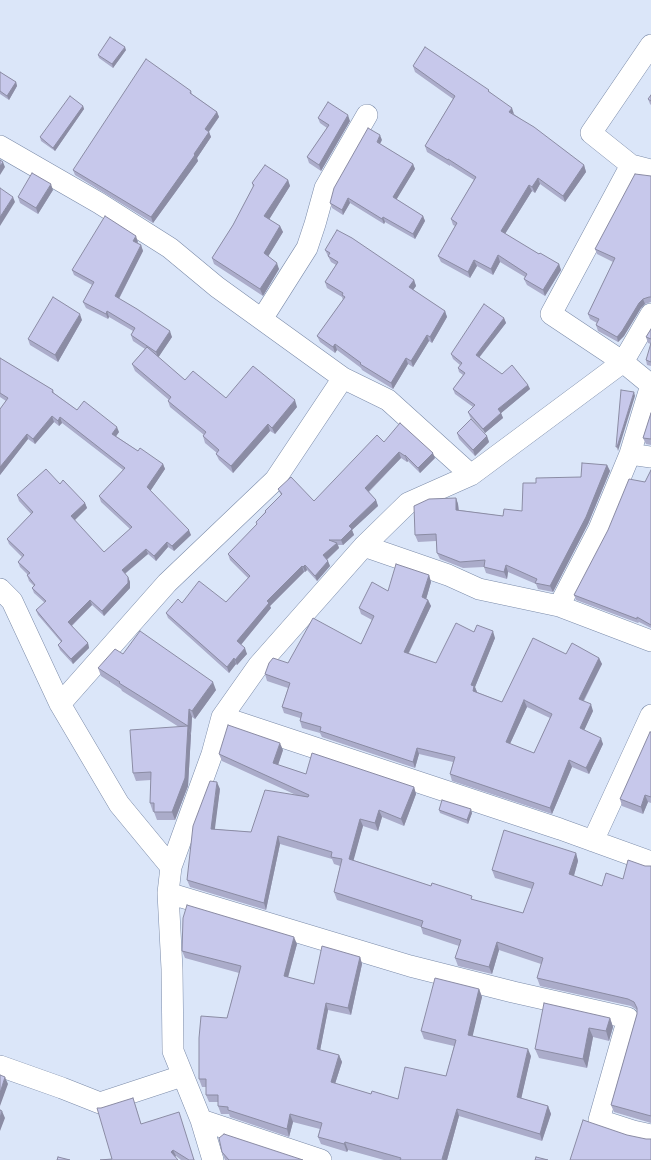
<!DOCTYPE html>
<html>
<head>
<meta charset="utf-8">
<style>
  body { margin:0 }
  canvas { display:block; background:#dbe6f9 }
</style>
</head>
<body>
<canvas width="651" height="1160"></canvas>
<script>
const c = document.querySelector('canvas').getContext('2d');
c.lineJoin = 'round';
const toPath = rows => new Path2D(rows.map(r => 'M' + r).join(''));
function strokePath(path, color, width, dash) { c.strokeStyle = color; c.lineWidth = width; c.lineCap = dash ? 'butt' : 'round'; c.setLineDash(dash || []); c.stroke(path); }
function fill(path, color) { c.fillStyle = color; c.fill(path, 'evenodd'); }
const minor = toPath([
  [651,45,591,133,631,165,551,314,623,362,651,385],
  [0,146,99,203,170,248,217,287,343,378],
  [631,165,651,170],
  [262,319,307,248,315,224,325,188,367,115],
  [630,454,651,457],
  [364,546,448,575,479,589,559,606,651,641],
  [0,589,12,601,60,704,119,804,171,867,168,893,172,969,173,1051,201,1120,213,1160],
  [559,606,599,529,630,454,651,385],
  [60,704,167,583,275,480,343,378,388,400,471,475],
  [222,717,560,829,651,862],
  [593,841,651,715],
  [171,867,212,754,222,717,258,666,364,546,408,503,471,475,623,362,651,314],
  [168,893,410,966,513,992,628,1018,599,1120,633,1131,651,1135],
  [0,1066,62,1088,100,1103,182,1076],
  [201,1120,321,1160]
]);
const wall = toPath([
  [126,50,113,68,99,58,98,55],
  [413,66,490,92,514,114,584,165,586,172,565,202,540,184,535,193,532,191,505,234,539,254,559,264,561,270,545,296,527,285,524,279,525,277,500,262,493,275,477,266,470,278,441,262,438,256,455,226,453,225,451,219,474,180,450,165,450,166,427,152,425,146,453,99,415,72],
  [0,72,16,82,17,86,9,100,0,94],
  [191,91,192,94,217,112,219,117,209,132,211,137,197,158,198,161,153,223,75,175,73,170],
  [651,95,651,105,650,104,648,99],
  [83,106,84,109,55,151,41,141,40,137],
  [318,118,350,121,321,171,309,163,307,157,327,128,320,123],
  [382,140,380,144,413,164,415,169,396,199,423,216,425,221,415,239,385,222,384,224,350,203,343,215,332,208,330,203],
  [651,176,651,302,645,304,641,308,624,336,618,342,598,331,596,325,597,323,590,319,588,314,613,262,597,254,595,249],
  [288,180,290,186,269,219,280,226,283,232,268,256,279,269,263,296,214,264,212,258,233,225,253,187,252,183],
  [53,190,38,214,20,203,18,197],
  [138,242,137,243,141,245,143,251,119,299,172,337,158,357,185,380,226,398,297,407,275,434,270,431,233,473,219,460,216,454,217,453,205,443,203,436,204,435,170,407,168,401,169,400,135,371,132,364,145,349,133,341,131,335,133,331,109,317,108,319,86,308,83,302,92,285,74,275,72,270],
  [325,250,414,280,416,286,413,290,445,311,447,317,432,343,429,341,413,367,408,364,393,389,362,370,361,368,337,350,335,353,320,342,317,336,343,300,342,297,327,288,325,282,336,265,331,262],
  [504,318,506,323,479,358,502,374,528,385,530,389,501,413,503,418,485,433,470,417,468,412,473,407,455,394,453,389,463,375,459,372,458,368,460,365,453,359,451,354],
  [82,320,58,362,30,345,28,339],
  [651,329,651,366,647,365,646,360,651,344,648,343,646,337],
  [0,358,53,390,54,393,77,410,119,432,116,436,138,451,163,464,165,469,150,491,191,535,174,551,168,547,156,561,148,554,125,574,128,577,130,582,130,588,104,616,92,605,72,626,88,643,89,648,73,664,60,650,58,645,61,642,38,615,36,610,45,603,34,593,32,588,34,586,29,581,27,575,28,575,20,567,18,562,22,557,9,544,7,539,31,514,19,501,17,495,60,484,85,503,87,508,74,520,104,552,130,529,101,502,99,496,123,470,62,423,59,426,54,422,35,444,28,439,0,475,0,409,6,401,0,397],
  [651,413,651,445,646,444,643,438],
  [457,433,487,436,489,442,475,456,459,439],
  [384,442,435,458,420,473,408,461,407,462,401,458,369,492,376,500,378,506,352,530,354,535,343,545,338,545,339,548,327,560,330,566,317,581,307,570,305,572,304,572,270,606,271,608,241,645,247,654,237,665,236,664,229,673,168,618,166,613,182,603,226,602,248,578,230,560,228,554,257,525,256,522,265,512,265,511,281,495,278,489,314,501],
  [607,465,610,471,588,524,553,592,538,589,536,584,508,572,507,579,486,573,484,567,463,568,440,559,437,553,436,541,418,542,415,535,456,498,458,504,459,510,503,516,522,511,536,483,581,477],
  [651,470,651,628,639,622,638,623,576,600,574,595,645,482],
  [429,575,431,582,426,599,428,600,431,606,409,653,436,663,474,632,495,638,475,687,477,692,502,702,566,654,599,658,602,664,584,701,593,711,584,730,603,744,589,774,572,767,552,814,452,781,450,774,453,762,419,754,415,768,322,737,320,733,302,728,300,721,300,718,284,713,282,707,288,688,267,681,265,674,288,663,361,644,372,620,361,614,359,608,388,591],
  [527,707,550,718,534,753,510,744],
  [123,654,216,690,195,719,192,717,188,786,175,820,157,820,154,812,153,812,150,803,151,780,136,781,133,773,179,727,122,691,121,689,101,676,98,668],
  [651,732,651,803,648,802,643,814,622,806,620,799],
  [283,750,278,765,306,774,414,787,416,794,404,826,382,817,378,831,363,826,353,860,473,900,523,913,532,889,495,878,492,870,576,853,578,861,574,876,602,886,623,879,645,866,651,866,651,1123,614,1112,611,1105,637,1014,637,1010,631,1006,540,986,537,978,541,964,499,950,492,974,458,966,455,958,459,946,423,934,421,927,337,900,334,892,340,866,334,864,332,859,280,844,266,910,190,887,187,880,220,789,214,829,251,832,296,795,222,761,219,754],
  [439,810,472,813,468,824,440,813],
  [297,944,288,978,314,984,360,957,362,964,351,1015,328,1010,320,1050,339,1055,342,1062,335,1084,371,1094,398,1099,446,1076,454,1046,424,1039,421,1031,479,989,482,997,472,1036,531,1056,521,1098,548,1106,551,1114,542,1141,459,1116,447,1160,384,1160,348,1150,347,1152,321,1144,318,1137,320,1129,293,1122,289,1137,230,1117,229,1114,221,1114,218,1106,218,1102,209,1102,206,1095,206,1087,202,1087,199,1079,227,1018,239,973,185,958,182,951],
  [610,1018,613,1027,609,1041,593,1037,587,1068,539,1058,535,1049],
  [135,1104,141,1124,195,1160,181,1160,176,1156,112,1159,101,1108],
  [222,1152,303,1160,225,1160]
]);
const shadedWall = toPath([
  [125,47,126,50,113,68,112,64],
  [16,82,17,86,9,100,7,96],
  [83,106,84,109,55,151,53,148],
  [512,108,514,114,509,112],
  [217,112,219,117,207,134,205,129],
  [348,115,350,121,321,171,319,165],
  [209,132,211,137,197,158,198,161,153,223,151,217],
  [380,135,382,140,378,147,377,142],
  [3,162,5,167,0,175,0,166],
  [413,164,415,169,395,202,393,197],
  [584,165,586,172,565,202,563,196],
  [538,178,540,184,535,193,532,187],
  [288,180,290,186,267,223,264,216],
  [51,184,53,190,38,214,36,208],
  [529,185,532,191,503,237,501,231],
  [13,197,15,202,0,226,0,217],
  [348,198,350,203,343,215,342,210],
  [423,216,425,221,415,239,413,234],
  [383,217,385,222,384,224,382,219],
  [280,226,283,232,266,260,264,253],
  [136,236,138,242,135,246,133,241],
  [141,245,143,251,117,302,115,296],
  [498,255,500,262,493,275,491,269],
  [474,260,477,266,470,278,468,272],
  [277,263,279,269,263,296,260,289],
  [559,264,561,270,545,296,543,290],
  [414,280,416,286,411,293,409,287],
  [643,299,645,304,641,308,624,336,618,342,617,337,639,303],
  [107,311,109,317,108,319,106,314],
  [445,311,447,317,432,343,430,337],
  [80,314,82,320,58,362,55,355],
  [504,318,506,323,477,360,476,355],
  [170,331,172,337,158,358,156,352],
  [427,335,429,341,413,367,411,361],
  [335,344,337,350,335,353,333,347],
  [406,358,408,364,393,389,391,383],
  [528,385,530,389,500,414,498,409],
  [634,392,635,396,618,451,617,447],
  [295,400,297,407,275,434,272,428],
  [501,413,503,418,485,433,483,429],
  [52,416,54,422,35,444,33,439],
  [60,417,62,423,59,426,58,421],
  [268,424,270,431,233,473,231,466],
  [117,427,119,432,114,439,112,434],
  [27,434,28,439,0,475,0,467],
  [487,436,489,442,475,456,473,450],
  [399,452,401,458,367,493,365,488],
  [433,453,435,458,420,473,418,468],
  [405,455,408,461,407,462,405,456],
  [163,464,165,469,149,493,147,487],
  [607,465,610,471,588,524,553,592,550,586],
  [456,498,458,504,459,517,456,510],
  [376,500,378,506,352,530,354,535,343,545,341,540,349,526],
  [85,503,87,508,73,522,71,516],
  [189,530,191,535,174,551,172,546],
  [167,542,168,547,156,561,154,556],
  [337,543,339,548,325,561,323,555],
  [146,549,148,554,123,575,122,570],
  [328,561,330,566,317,581,315,576],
  [305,565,307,570,305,572,303,567],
  [506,565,508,572,507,579,504,572],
  [302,566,304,572,270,606,271,608,239,647,237,641,267,601],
  [429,575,431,582,425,603,422,597],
  [128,577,130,582,130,588,104,616,102,611],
  [90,600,92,605,70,627,68,622],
  [428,600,431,606,406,658,404,652],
  [493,631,495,638,475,687,477,692,476,697,471,685],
  [88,643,89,648,73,664,71,659],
  [245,648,247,654,237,665,235,660],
  [234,658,236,664,229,673,227,667],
  [599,658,602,664,581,705,579,699],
  [213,682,216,690,195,719,192,711],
  [524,700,527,707,508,748,506,742],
  [591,704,593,711,582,735,580,728],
  [189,709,192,717,191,734,188,726],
  [188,726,191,735,188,786,175,820,172,812],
  [601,738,603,744,589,774,586,768],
  [280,743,283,750,276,771,273,763],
  [417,748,419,754,415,768,413,762],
  [569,760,572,767,552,814,550,808],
  [217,782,220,789,214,836,211,829],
  [414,787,416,794,404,826,401,819],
  [645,795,648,802,643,814,641,807],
  [471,809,472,813,468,824,467,820],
  [379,810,382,817,378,831,375,823],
  [360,819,363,826,352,866,349,859],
  [278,836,280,844,266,910,264,903],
  [576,853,578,861,572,882,569,874],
  [294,937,297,944,286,984,284,976],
  [497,942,499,950,492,974,489,967],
  [360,957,362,964,351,1015,348,1008],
  [479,989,482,997,471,1043,468,1035],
  [326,1003,328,1010,319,1056,317,1049],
  [610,1018,613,1027,609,1041,606,1031],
  [589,1028,593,1037,587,1068,583,1059],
  [528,1049,531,1056,520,1104,517,1097],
  [339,1055,342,1062,333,1090,331,1082],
  [5,1077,8,1084,0,1106,0,1093],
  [548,1106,551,1114,542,1141,540,1134],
  [457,1109,459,1116,447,1160,443,1160,442,1159],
  [2,1111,5,1118,0,1131,0,1118],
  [290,1114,293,1122,289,1137,287,1129],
  [345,1142,348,1150,347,1152,344,1144],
  [173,1150,176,1156,174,1158,171,1152]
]);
const building = toPath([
  [110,37,125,47,112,64,98,55,110,37],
  [425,47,489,90,488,91,512,108,509,112,534,127,584,165,563,196,538,178,532,187,529,185,501,231,539,254,540,253,559,264,543,290,524,279,527,274,498,255,491,269,474,260,468,272,438,256,457,223,451,219,476,177,448,159,448,160,425,146,455,96,413,66,425,47],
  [146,59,191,91,190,93,217,112,205,129,209,132,194,154,195,155,151,217,73,170,146,59],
  [0,72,16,82,7,96,0,91,0,72],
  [651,95,651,101,648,99,651,95],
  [70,96,83,106,53,148,40,137,70,96],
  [328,102,348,115,319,165,307,157,329,125,318,118,328,102],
  [368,128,380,135,377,142,413,164,393,197,423,216,413,234,383,217,382,219,348,198,342,210,330,203,334,188,368,128],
  [0,160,3,162,0,166,0,160],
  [265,165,288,180,264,216,280,226,264,253,277,263,260,289,212,258,233,225,254,185,252,183,265,165],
  [32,173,51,184,36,208,18,197,32,173],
  [635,174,651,176,651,297,649,297,643,299,639,303,622,331,617,337,596,325,599,319,588,314,615,258,595,249,635,174],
  [0,188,13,197,0,217,0,188],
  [105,216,136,236,133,241,141,245,115,296,137,309,170,331,156,352,131,335,135,328,107,311,106,314,83,302,94,282,72,270,105,216],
  [337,230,352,238,414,280,409,287,445,311,430,337,427,335,411,361,406,358,391,383,360,364,361,363,335,344,333,347,317,336,345,297,342,295,343,293,325,282,338,262,328,256,330,253,325,250,337,230],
  [53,297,80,314,55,355,28,339,53,297],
  [484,304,504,318,476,355,502,374,512,365,528,385,498,409,501,413,483,429,468,412,475,405,453,389,465,373,458,368,462,363,451,354,484,304],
  [651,329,651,339,646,337,651,329],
  [651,343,651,362,646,360,651,343],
  [147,347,185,380,193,371,226,398,253,366,295,400,272,428,268,424,231,466,216,454,219,450,203,436,206,432,168,401,171,397,132,364,147,347],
  [0,358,53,390,52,392,77,410,84,401,117,427,112,434,138,451,140,448,163,464,147,487,189,530,172,546,167,542,154,556,146,549,122,570,128,577,128,583,102,611,90,600,68,622,88,643,71,659,58,645,62,641,36,610,46,601,32,588,35,585,27,575,30,573,18,562,24,555,7,539,33,512,17,495,46,469,60,484,63,480,85,503,71,516,104,552,132,527,99,496,125,468,60,417,58,421,52,416,33,439,27,434,0,467,0,409,8,398,0,393,0,358],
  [621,390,634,392,617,447,616,447,621,390],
  [651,413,651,439,643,438,651,413],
  [471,419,487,436,473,450,457,433,471,419],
  [400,423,433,453,418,468,405,455,405,456,399,452,365,488,376,500,349,526,352,529,341,540,329,540,337,543,323,555,328,561,315,576,305,565,303,567,302,566,267,601,269,603,237,641,245,648,235,660,234,658,227,667,166,613,178,599,182,603,199,581,226,602,250,576,228,554,257,524,256,522,266,512,265,511,282,494,278,489,291,477,314,501,377,435,384,442,400,423],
  [582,463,607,465,586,517,550,586,535,583,537,579,506,565,504,572,484,567,485,560,460,562,437,553,436,534,415,535,414,506,429,499,456,498,456,510,503,516,504,509,522,511,523,483,536,483,536,478,581,477,582,463],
  [651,470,651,625,637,617,637,619,574,595,608,530,629,479,645,482,651,470],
  [396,564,429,575,422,597,428,600,404,652,436,663,456,623,474,632,477,625,493,631,471,685,474,686,473,691,502,702,533,638,566,654,572,643,599,658,579,699,591,704,580,728,601,738,586,768,569,760,550,808,450,774,455,757,417,748,413,762,320,731,321,727,300,721,302,713,282,707,290,683,265,674,269,663,273,658,288,663,313,618,361,644,374,616,359,608,372,582,388,591,396,564],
  [524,700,552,714,534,753,506,742,524,700],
  [140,631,213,682,192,711,189,709,188,726,119,683,120,682,98,668,115,649,123,654,140,631],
  [228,725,280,743,273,763,306,774,312,753,414,787,401,819,379,810,375,823,360,819,349,859,431,886,432,883,472,896,471,899,523,913,534,883,492,870,504,830,576,853,569,874,602,886,606,873,623,879,628,860,645,866,651,866,651,1116,611,1105,637,1014,637,1008,634,1002,628,999,537,978,543,958,497,942,489,967,455,958,461,940,421,927,423,921,334,892,342,859,331,857,332,852,278,836,264,903,187,880,193,826,210,781,217,782,211,829,251,832,265,790,308,797,309,795,219,754,228,725],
  [188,726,185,778,172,812,154,812,154,803,150,803,151,772,133,773,130,730,188,726],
  [650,732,651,732,651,797,645,795,641,807,620,799,650,732],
  [442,800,471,809,467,820,439,810,442,800],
  [187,905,294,937,284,976,314,984,322,946,360,957,348,1008,326,1003,317,1049,339,1055,331,1082,371,1094,372,1091,398,1099,405,1067,446,1076,456,1040,421,1031,435,978,479,989,468,1035,528,1049,517,1097,548,1106,540,1134,457,1109,442,1159,445,1160,400,1160,401,1158,345,1142,344,1144,318,1137,322,1123,290,1114,287,1129,228,1110,228,1107,218,1106,218,1095,206,1095,206,1079,199,1079,199,1038,201,1016,227,1018,241,966,182,951,183,918,187,905],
  [544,1003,610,1018,606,1031,589,1028,583,1059,535,1049,544,1003],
  [0,1075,5,1077,0,1093,0,1075],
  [133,1098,141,1124,179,1112,194,1160,189,1160,173,1150,171,1152,178,1160,100,1160,112,1159,97,1108,101,1108,133,1098],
  [0,1110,2,1111,0,1118,0,1110],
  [583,1120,627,1135,646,1139,651,1139,651,1160,570,1160,583,1120],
  [224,1134,303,1160,229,1160,222,1152,219,1138,224,1134],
  [58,1157,70,1160,57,1160,58,1157],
  [536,1157,548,1160,535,1160,536,1157]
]);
strokePath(minor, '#7b8ba9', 22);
strokePath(minor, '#fff', 21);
fill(wall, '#abacca');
fill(shadedWall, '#8b8ca4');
fill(building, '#c7c8eb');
strokePath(building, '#8b8ca4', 1);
</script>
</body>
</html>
